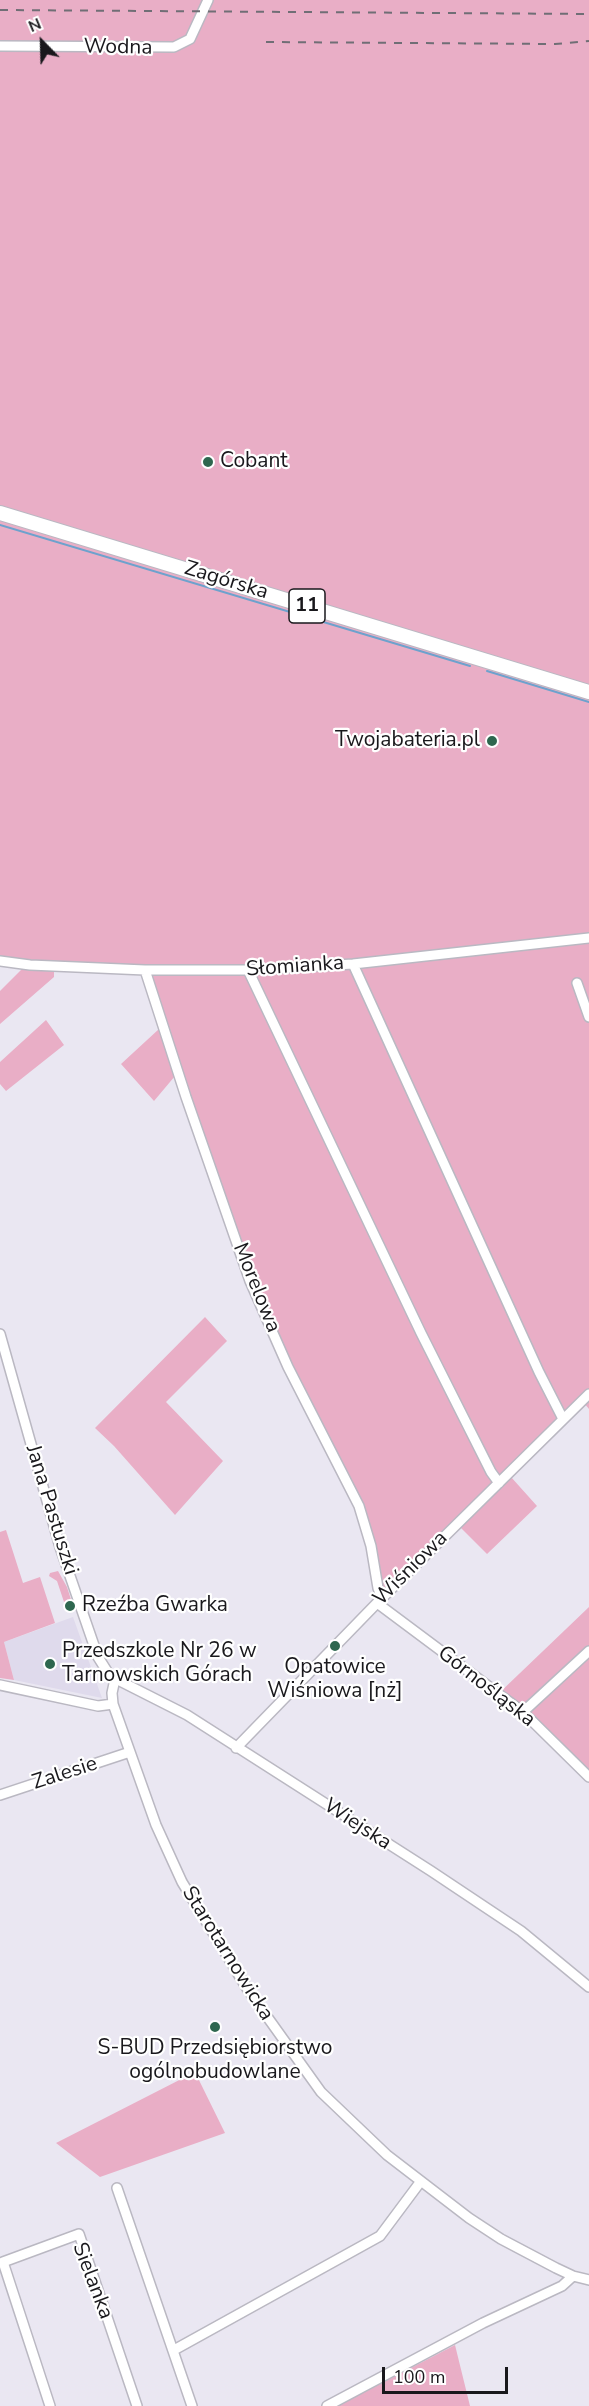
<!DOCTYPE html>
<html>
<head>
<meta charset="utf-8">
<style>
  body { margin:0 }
  #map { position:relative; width:589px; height:2406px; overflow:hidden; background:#eae7f2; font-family:"Nunito Sans",sans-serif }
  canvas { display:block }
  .north { position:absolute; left:12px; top:12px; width:60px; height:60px; -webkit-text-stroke:4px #fff; paint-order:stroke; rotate:337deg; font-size:16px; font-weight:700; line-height:24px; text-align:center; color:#19181c }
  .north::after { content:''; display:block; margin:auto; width:21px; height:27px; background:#19181c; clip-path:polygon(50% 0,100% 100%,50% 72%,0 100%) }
  .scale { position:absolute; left:382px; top:2367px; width:126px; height:27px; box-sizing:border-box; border:3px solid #19181c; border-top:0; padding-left:8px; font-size:18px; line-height:21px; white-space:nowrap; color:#19181c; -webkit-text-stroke:4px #fff; paint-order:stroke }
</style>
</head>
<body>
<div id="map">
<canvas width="589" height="2406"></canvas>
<div class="north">N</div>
<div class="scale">100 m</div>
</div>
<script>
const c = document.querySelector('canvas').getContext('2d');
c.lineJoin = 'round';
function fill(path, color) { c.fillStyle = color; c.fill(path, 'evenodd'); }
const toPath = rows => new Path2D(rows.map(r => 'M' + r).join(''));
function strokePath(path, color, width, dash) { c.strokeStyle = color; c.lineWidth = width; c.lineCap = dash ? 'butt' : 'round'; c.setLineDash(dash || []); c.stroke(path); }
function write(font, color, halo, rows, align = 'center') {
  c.font = font + ' "Nunito Sans",sans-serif'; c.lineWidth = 4.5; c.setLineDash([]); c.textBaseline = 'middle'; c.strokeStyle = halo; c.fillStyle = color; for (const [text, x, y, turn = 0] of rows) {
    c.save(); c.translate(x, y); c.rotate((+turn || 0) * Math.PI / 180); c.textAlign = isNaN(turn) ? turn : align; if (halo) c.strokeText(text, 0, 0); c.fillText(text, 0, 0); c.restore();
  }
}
const built = toPath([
  [73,1617,102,1698,14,1680,4,1642]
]);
const green = toPath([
  [0,0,589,0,589,1409,584,1403,500,1483,380,1608,359,1511,256,1300,141,970,0,961],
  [22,969,54,970,54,977,0,1024,0,991],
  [46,1020,64,1045,6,1091,0,1084,0,1062],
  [159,1029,175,1076,154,1101,121,1064],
  [205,1317,227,1341,166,1402,223,1461,175,1515,114,1446,95,1428],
  [511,1477,537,1506,487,1554,460,1527],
  [6,1530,23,1583,40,1577,55,1623,4,1642,14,1680,0,1678,0,1532],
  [58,1571,67,1587,74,1609,72,1610,66,1608,57,1581,49,1576,50,1573],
  [589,1607,589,1777,522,1714,496,1696],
  [195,2072,225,2133,100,2177,56,2143],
  [455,2345,470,2406,338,2406]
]);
const stream = toPath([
  [0,525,470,666],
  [487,671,589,702]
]);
const minor = toPath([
  [0,46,174,47,190,39,208,0],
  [0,961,30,965,145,970,248,970,353,964,589,938],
  [353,964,539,1372,563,1419],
  [145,970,186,1097,250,1281,288,1367,359,1506,371,1546,378,1588,382,1598],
  [248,970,421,1333,491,1472,499,1483],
  [577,983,589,1017],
  [0,1334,60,1547,98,1657,110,1676,187,1715,431,1871,521,1931,589,1987],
  [377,1603,523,1712,589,1777],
  [115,1679,112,1693,113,1704,156,1825,182,1882,248,1990,321,2092,387,2155,469,2218,501,2239,556,2268,573,2276,589,2280],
  [0,1685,98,1706,113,1704],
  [523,1712,589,1651],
  [236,1748,377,1603,589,1394],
  [0,1795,130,1752],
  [117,2188,192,2406],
  [174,2350,380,2236,421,2181],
  [50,2406,3,2262,79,2234,137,2406],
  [327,2406,483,2323,562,2286,573,2276]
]);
const highway = toPath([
  [0,513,589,692]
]);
const rail = toPath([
  [0,10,589,14],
  [266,42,555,44,589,41]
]);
const markers = [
  [208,462,6,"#2e674f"],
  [492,741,6,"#2e674f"],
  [70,1606,6,"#2e674f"],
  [335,1646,6,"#2e674f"],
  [50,1664,6,"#2e674f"],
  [215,2027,6,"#2e674f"]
];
const shields = [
  [307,606,36]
];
const shieldNames = [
  ["11",307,606]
];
const streetNames = [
  ["Wodna",118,48,1],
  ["Zagórska",226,581,17],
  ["Słomianka",295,967,-4],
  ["Morelowa",256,1288,68],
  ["Jana Pastuszki",51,1510,73],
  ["Wiśniowa",411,1569,-45],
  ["Górnośląska",486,1687,38],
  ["Zalesie",65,1774,-18],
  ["Wiejska",357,1825,33],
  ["Starotarnowicka",227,1954,58],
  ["Sielanka",92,2281,69]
];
const poiNames = [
  ["Cobant",220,462],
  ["Twojabateria.pl",480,741,"right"],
  ["Rzeźba Gwarka",82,1606],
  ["Przedszkole Nr 26 w",62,1652],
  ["Tarnowskich Górach",62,1676],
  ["Opatowice",335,1668,"center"],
  ["Wiśniowa [nż]",335,1692,"center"],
  ["S-BUD Przedsiębiorstwo",215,2049,"center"],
  ["ogólnobudowlane",215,2073,"center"]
];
fill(built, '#dfdaec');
fill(green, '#e9aec6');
strokePath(stream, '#6da2cd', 2);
strokePath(minor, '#bab8c2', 12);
strokePath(highway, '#bab8c2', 16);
strokePath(minor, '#fff', 9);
strokePath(highway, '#fff', 14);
strokePath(rail, '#706e75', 2, [8, 8]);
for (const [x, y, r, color] of markers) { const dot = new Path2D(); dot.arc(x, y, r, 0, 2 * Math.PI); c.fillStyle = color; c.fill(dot); strokePath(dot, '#fff', 2); }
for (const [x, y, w] of shields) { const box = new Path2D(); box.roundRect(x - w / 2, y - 17, w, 34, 4.5); c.fillStyle = '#fff'; c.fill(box); strokePath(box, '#19181c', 1.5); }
write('bold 20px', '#19181c', null, shieldNames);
write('21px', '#19181c', '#fff', streetNames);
write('21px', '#19181c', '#fff', poiNames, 'left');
</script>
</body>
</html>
